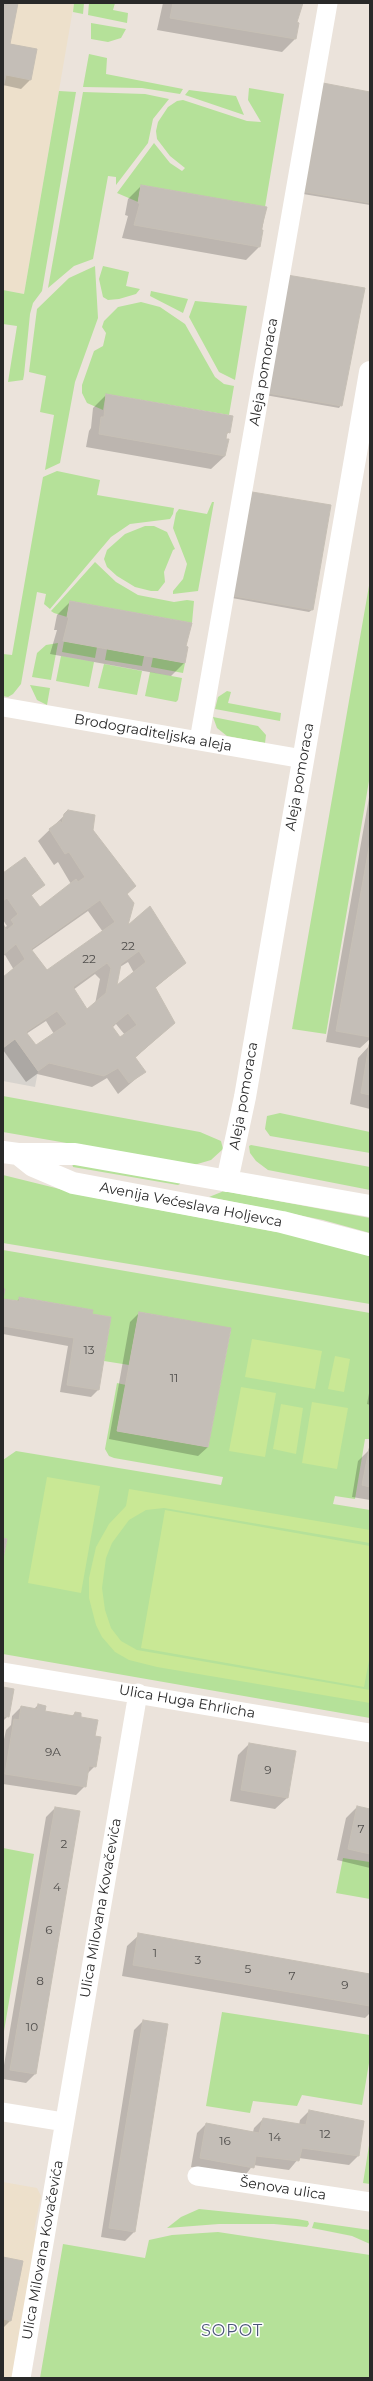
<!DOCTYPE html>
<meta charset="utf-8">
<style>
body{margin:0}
#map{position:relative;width:373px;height:2381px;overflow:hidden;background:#ebe3db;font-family:Montserrat,sans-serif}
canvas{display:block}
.frame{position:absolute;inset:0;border:4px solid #292929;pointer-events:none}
</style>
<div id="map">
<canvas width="373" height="2381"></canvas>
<div class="frame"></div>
</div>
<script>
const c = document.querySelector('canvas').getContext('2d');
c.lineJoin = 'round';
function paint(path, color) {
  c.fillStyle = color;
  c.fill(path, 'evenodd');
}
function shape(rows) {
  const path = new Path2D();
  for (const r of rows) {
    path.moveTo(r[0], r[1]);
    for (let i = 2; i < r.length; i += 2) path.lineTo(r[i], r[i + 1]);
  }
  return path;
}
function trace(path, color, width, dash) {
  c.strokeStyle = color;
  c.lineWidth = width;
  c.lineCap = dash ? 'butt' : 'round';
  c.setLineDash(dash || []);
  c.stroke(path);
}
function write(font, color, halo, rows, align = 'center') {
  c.font = font + ' Montserrat,sans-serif';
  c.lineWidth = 3;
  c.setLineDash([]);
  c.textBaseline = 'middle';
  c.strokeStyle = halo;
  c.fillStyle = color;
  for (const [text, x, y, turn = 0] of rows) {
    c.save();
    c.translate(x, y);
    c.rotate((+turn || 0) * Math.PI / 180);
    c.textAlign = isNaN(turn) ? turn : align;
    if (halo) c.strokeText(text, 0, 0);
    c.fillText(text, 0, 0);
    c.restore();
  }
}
const education = shape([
 [3,3,74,3,24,294,3,290],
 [3,2182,37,2188,41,2196,34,2230,40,2231,13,2378,3,2378]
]);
const green = shape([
 [74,3,84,3,83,14,73,12],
 [89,3,115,3,113,10,128,13,127,23,88,15],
 [91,23,126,29,121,38,108,42,91,39],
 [89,54,107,58,106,74,183,89,180,94,142,88,83,87],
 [249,88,284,94,265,207,141,185,138,202,117,193,154,143,170,163,182,171,185,168,170,156,157,139,156,131,158,122,168,107,177,101,183,100,247,121,261,122,248,100],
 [189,90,236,96,244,115,185,95],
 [59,91,76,92,42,291,33,303,30,314,24,375,23,380,8,382,17,326,3,324,3,290,24,294],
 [83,92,145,94,169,99,153,119,148,143,116,185,116,177,108,176,93,259,74,266,48,288],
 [95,266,98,318,75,382,60,463,45,470,54,415,40,412,46,376,29,372,37,309,69,278],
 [103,266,129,272,126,286,140,289,136,294,119,299,108,300,103,297,99,279],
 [151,291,188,299,183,313,150,296],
 [195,301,247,306,235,380,219,372,189,317],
 [141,302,160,307,185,324,215,377,224,384,234,386,229,415,106,394,103,410,87,403,82,393,82,385,94,351,103,346,106,333,102,327,104,321,118,307],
 [57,471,100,480,97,495,174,508,173,514,170,519,130,524,111,537,50,609,44,604,46,594,37,592,21,684,13,694,8,697,3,696,3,654,12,655,43,477],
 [212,502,214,502,198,591,173,594,173,591,183,579,187,564,173,528,176,513,179,509,207,514],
 [145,526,154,526,167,532,175,549,173,550,164,572,165,582,158,591,151,591,135,587,117,576,107,567,104,559,107,550,125,534],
 [95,562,116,582,138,595,174,602,187,600,194,601,192,623,70,601,67,617,54,613,51,611],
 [370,580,370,775,326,1034,292,1029],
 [64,641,97,647,95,658,62,652],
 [58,643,51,680,32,677,37,653,46,645],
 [107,649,144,656,142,666,105,660],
 [61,656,94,662,89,687,56,681],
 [153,657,185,663,183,673,151,667],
 [104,664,142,671,137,695,98,688],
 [150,672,182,678,178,700,176,702,145,696],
 [30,685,50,688,47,705,37,700],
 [227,691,231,692,228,703,281,713,280,721,215,709,218,697],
 [213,717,258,726,266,735,265,743,227,736,217,728],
 [3,1096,200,1132,221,1141,223,1149,211,1160,194,1165,3,1132],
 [280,1113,370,1132,370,1153,270,1136,265,1129,267,1116],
 [251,1145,370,1167,370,1190,268,1170,256,1161,250,1153,249,1146],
 [72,1163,180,1182,180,1184,178,1185,73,1167],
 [3,1175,96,1198,314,1239,370,1256,370,1304,3,1243],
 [224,1191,370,1218,370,1233,323,1220,209,1197],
 [3,1250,370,1313,370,1439,365,1439,355,1499,335,1496,333,1504,370,1510,370,1718,3,1654,3,1559,7,1539,3,1538,3,1460,16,1451,221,1485,223,1477,114,1458,109,1456,105,1449,117,1383,126,1385,117,1431,208,1447,231,1329,139,1312,129,1365,104,1361,111,1317,92,1314,92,1310,20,1297,19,1301,3,1299],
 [3,1848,34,1854,3,2037],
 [343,1858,370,1862,370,1899,336,1893],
 [222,2012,370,2035,370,2057,362,2105,302,2095,297,2106,253,2101,250,2113,206,2106],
 [370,2139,370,2184,363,2183],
 [199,2209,297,2219,308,2221,309,2224,307,2227,274,2224,219,2224,167,2228,181,2217],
 [314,2222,370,2230,370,2244,352,2236,312,2228],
 [218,2232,370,2255,370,2378,40,2378,63,2244,145,2258,149,2240,172,2235]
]);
const pitch = shape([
 [252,1339,322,1351,315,1389,245,1377],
 [335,1356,350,1359,344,1392,328,1389],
 [241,1387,276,1393,265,1457,229,1451],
 [312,1402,348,1408,337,1469,302,1463],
 [281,1404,303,1408,296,1454,273,1449],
 [47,1477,100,1486,81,1593,28,1583],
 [129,1489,370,1530,370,1543,164,1508,146,1510,129,1520,112,1543,106,1558,102,1588,105,1610,111,1628,121,1641,137,1650,370,1690,370,1703,157,1667,129,1660,115,1652,102,1637,96,1625,89,1598,89,1578,96,1547,109,1524,126,1506],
 [165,1510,370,1546,370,1655,364,1687,141,1648]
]);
const plaza = shape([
 [15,1039,38,1071,35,1087,3,1081,3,1048]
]);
const shadow = shape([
 [3,3,17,3,9,44,36,50,30,80,21,89,3,85],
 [163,3,301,3,296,23,295,39,282,52,157,30],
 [323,85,370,93,370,205,303,194],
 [141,186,266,208,259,247,246,260,122,238,128,216,125,215,128,199],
 [287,277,341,405,339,408,265,395],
 [106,395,229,432,226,435,225,456,211,469,86,447,89,431,91,428,93,408],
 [250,495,312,610,309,612,232,598],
 [70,602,185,647,184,663,171,676,50,654,57,630,54,630,57,615],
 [370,792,370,1039,360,1048,326,1042],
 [69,811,92,831,126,895,127,928,185,963,154,989,174,1023,135,1058,144,1072,118,1094,107,1078,92,1087,37,1074,26,1082,3,1050,3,979,14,970,5,955,3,956,3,926,4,928,7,926,3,920,3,874,44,884,31,896,40,908,71,884,58,862,54,865,38,841],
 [88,911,103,932,46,972,31,951],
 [128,962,134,973,116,988,120,967],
 [95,974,100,979,95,1004,87,1011,73,990],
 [46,1021,54,1034,36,1047,26,1034],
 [116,1024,125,1035,119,1039,112,1028],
 [369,1046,370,1046,370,1109,350,1104,358,1058],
 [20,1298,110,1318,98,1390,91,1397,60,1392,68,1346,3,1334,3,1300,16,1302],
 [139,1313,208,1447,198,1456,109,1439,130,1322],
 [370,1388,370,1405,367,1404],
 [369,1450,370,1450,370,1500,352,1497,358,1461],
 [3,1688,8,1716,3,1721],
 [38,1705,44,1712,72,1716,75,1713,93,1737,95,1766,87,1774,85,1786,76,1795,3,1784,3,1744,6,1730,11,1725,12,1716,21,1707,34,1709],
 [249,1744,287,1798,275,1809,230,1801,238,1755],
 [357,1807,370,1810,370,1868,337,1860,346,1818],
 [55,1808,35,2074,26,2083,3,2079,3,2071,46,1817],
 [139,1935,370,1975,370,2013,365,2018,122,1976,127,1946],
 [143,2021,134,2232,125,2241,101,2237,134,2030],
 [309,2111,363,2122,358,2156,349,2165,299,2158,289,2170,253,2165,244,2177,191,2167,197,2133,206,2124,253,2132,254,2128,263,2119,299,2125,300,2120],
 [3,2258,11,2320,3,2328]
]);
const building = shape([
 [3,3,18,3,10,44,37,49,31,80,6,75,3,89,3,3],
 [173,3,303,3,297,22,299,23,296,39,170,18,173,3],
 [323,83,370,92,370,203,305,192,323,83],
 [141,185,267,207,261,230,263,230,260,247,134,225,140,203,138,203,141,185],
 [287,275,365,288,342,406,267,393,287,275],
 [106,394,233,416,230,433,227,432,226,439,229,439,225,456,99,434,101,417,104,417,106,394],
 [252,492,331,505,313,610,233,596,252,492],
 [70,601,192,623,186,646,188,647,185,663,63,641,69,617,67,617,70,601],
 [68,810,95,815,93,830,136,886,127,894,134,903,128,925,150,906,186,963,155,987,175,1023,135,1057,146,1072,129,1083,118,1068,104,1076,49,1063,38,1071,15,1039,3,1048,3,977,25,959,16,944,3,955,3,924,7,930,14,924,11,920,18,914,7,898,3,901,3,873,25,857,45,885,31,895,40,907,76,879,78,882,85,877,69,852,65,854,49,829,60,821,62,823,64,814,68,810],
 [100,900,115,922,47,970,31,949,100,900],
 [139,951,146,962,117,985,121,964,139,951],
 [107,963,111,968,106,993,87,1009,73,987,107,963],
 [57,1011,67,1024,36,1045,26,1032,57,1011],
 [128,1013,137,1025,120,1037,112,1026,128,1013],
 [370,842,370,1037,336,1031,370,842],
 [369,1045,370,1045,370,1095,361,1093,369,1045],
 [3,1288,5,1289,3,1299,19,1301,19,1297,93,1310,92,1314,111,1317,99,1390,67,1385,74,1338,3,1326,3,1288],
 [139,1312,231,1328,208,1447,117,1431,139,1312],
 [369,1449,370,1449,370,1487,362,1485,369,1449],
 [3,1538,7,1539,3,1559,3,1538],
 [3,1687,14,1689,9,1717,3,1716,3,1687],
 [38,1704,46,1706,45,1711,74,1716,75,1712,81,1713,81,1717,98,1720,95,1736,101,1737,96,1767,89,1766,86,1787,5,1774,14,1719,19,1720,21,1706,37,1709,38,1704],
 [249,1743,296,1751,288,1798,241,1790,249,1743],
 [357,1806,370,1809,370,1854,348,1849,357,1806],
 [55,1807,80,1811,36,2074,10,2070,55,1807],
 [138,1933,370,1974,370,2006,133,1965,138,1933],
 [143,2020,168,2024,135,2232,109,2228,143,2020],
 [309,2110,364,2121,359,2156,302,2148,299,2161,256,2156,254,2168,200,2158,206,2123,259,2133,263,2118,306,2125,309,2110],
 [3,2257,23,2261,11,2321,3,2319,3,2257]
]);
const street = shape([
 [3,707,303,759],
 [199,741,328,3],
 [3,1672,370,1733],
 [3,2112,64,2122],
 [197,2176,370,2202],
 [21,2378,138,1693]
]);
const secondary = shape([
 [3,1152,18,1154,75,1154,370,1206],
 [18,1154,33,1166,73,1183,282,1222,370,1245],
 [227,1181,245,1097,370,372]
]);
const numberNames = [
 ["22",128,946],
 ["22",89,959],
 ["13",89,1350],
 ["11",174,1378],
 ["9A",53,1752],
 ["9",268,1770],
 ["7",361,1829],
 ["2",64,1844],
 ["4",57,1887],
 ["6",49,1930],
 ["1",155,1953],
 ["3",198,1960],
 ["5",248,1969],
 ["7",292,1976],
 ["8",40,1981],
 ["9",345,1985],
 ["10",32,2027],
 ["12",325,2134],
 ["14",275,2137],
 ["16",225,2141]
];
const streetNames = [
 ["Aleja pomoraca",264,372,-80],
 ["Brodograditeljska aleja",153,733,10],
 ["Aleja pomoraca",300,777,-80],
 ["Aleja pomoraca",244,1096,-80],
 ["Avenija Većeslava Holjevca",191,1205,11],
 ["Ulica Huga Ehrlicha",187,1702,10],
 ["Ulica Milovana Kovačevića",101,1908,-80],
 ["Šenova ulica",283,2189,9],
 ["Ulica Milovana Kovačevića",43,2250,-80]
];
const quarterNames = [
 ["SOPOT",232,2331]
];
paint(education, '#ede0cb');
paint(green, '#b5e199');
paint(pitch, '#c9e895');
paint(plaza, '#d7d3ce');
paint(shadow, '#0003');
paint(building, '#c4beb7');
trace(building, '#c6bfb5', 1);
trace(street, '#fff', 19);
trace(secondary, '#fff', 22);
write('12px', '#504e4c', null, numberNames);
write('14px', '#292929', '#fff', streetNames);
c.letterSpacing = '1px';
write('16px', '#4b5579', '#fff', quarterNames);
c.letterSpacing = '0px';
</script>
